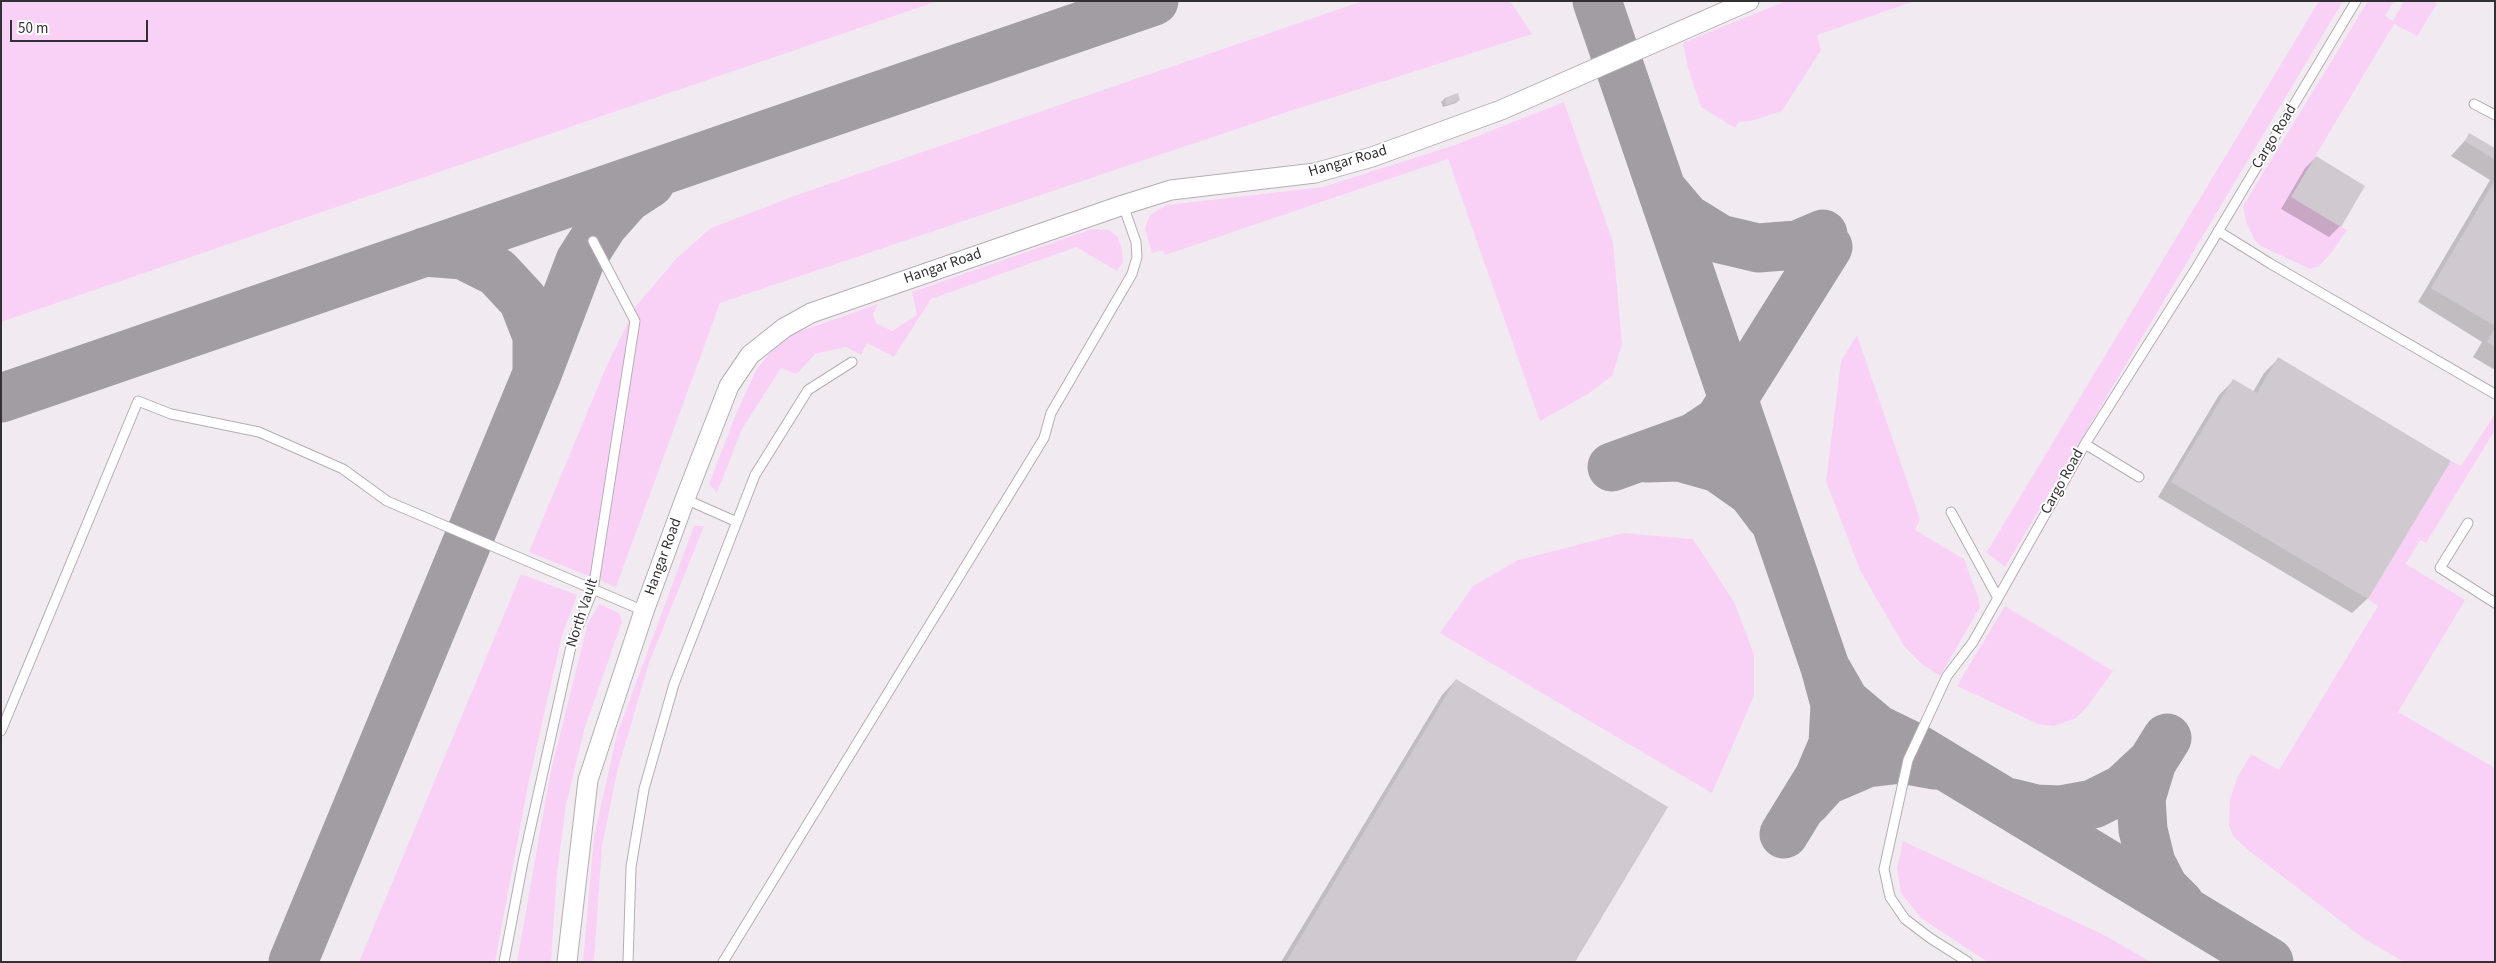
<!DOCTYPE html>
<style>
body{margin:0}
#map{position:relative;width:2496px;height:963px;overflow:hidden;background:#f1ebf1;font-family:"Source Sans 3",sans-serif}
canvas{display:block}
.frame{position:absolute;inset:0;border:2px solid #323032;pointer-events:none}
.scale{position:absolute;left:10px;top:20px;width:138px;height:22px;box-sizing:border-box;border:2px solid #323032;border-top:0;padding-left:6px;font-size:15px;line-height:18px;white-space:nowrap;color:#323032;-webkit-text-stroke:4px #fff;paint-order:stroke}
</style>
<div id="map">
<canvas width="2496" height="963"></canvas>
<div class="frame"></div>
<div class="scale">50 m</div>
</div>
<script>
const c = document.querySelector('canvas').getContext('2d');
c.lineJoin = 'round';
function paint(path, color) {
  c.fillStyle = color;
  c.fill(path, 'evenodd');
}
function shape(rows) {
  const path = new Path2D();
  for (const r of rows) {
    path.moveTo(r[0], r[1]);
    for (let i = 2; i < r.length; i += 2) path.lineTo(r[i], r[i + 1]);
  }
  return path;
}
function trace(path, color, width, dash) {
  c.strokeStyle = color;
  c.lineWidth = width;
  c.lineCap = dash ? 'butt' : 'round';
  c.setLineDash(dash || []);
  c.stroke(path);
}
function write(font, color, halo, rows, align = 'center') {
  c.font = font + ' "Source Sans 3",sans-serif';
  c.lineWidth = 4;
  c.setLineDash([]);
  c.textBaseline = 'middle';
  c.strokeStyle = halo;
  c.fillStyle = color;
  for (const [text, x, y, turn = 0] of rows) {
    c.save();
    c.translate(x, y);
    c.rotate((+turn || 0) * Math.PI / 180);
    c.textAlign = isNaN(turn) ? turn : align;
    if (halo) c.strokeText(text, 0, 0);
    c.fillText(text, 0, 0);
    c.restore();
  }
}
const green = shape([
 [1,1,938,1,1,322],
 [1363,1,1510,1,1532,34,1287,112,720,303,616,587,529,552,607,365,636,306,677,258,711,228,794,196],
 [1786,1,1915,1,1817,35,1821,50,1782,111,1751,121,1738,122,1735,128,1701,107,1688,68,1683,43],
 [2319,1,2343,1,2005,567,1986,552,1991,545],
 [2368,1,2394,1,2385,16,2393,21,2404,1,2433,1,2437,4,2417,36,2394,24,2291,197,2347,230,2332,252,2319,266,2310,269,2261,246,2254,239,2246,222,2243,206],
 [1564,102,1613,242,1622,344,1612,376,1588,394,1540,421,1448,159,1165,255,1163,250,1152,253,1145,228,1150,215,1167,205,1323,187,1455,145],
 [1092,229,1109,230,1118,237,1122,249,1123,262,1117,271,1076,247,931,299,894,357,867,343,861,355,846,347,815,354,799,372,795,374,781,368,742,429,717,493,709,484,736,414,756,370,774,348,792,334,878,304,873,314,876,323,892,331,917,315,912,292],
 [1857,335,1920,519,1915,530,1964,559,1978,597,1980,607,1940,676,1922,664,1904,646,1860,570,1826,481,1841,361],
 [2495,414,2495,430,2426,543,2420,540,2406,564,2465,600,2398,712,2495,768,2495,962,2404,962,2363,938,2248,850,2233,836,2229,825,2230,799,2237,778,2251,754,2279,770,2378,606,2368,599,2451,461,2461,466],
 [694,526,704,526,649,663,617,772,602,846,594,962,583,962,594,837,617,734],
 [1624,533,1693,539,1734,602,1754,654,1754,696,1712,793,1440,633,1473,586,1518,560],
 [521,574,577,595,562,636,528,785,495,962,359,962],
 [599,604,619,613,622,622,584,730,566,805,557,873,551,962,517,962,550,775,588,623],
 [2005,606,2113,671,2087,707,2076,718,2054,726,2038,724,1957,686],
 [1903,841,2104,935,2151,962,1988,962,1921,918,1901,893,1897,868]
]);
const shadow = shape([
 [1457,95,1459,100,1456,103,1443,107,1441,102,1444,99],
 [2470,135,2495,150,2495,370,2473,357,2482,342,2418,302,2490,180,2451,156],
 [2316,157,2363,186,2340,226,2329,237,2281,209,2305,168],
 [2278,359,2450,461,2367,599,2352,613,2158,497,2219,395,2234,380,2253,392,2264,373],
 [1456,680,1574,962,1281,962,1442,695]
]);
const taxiway = shape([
 [1597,1,1825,667,1835,704,1833,744,1819,777,1784,834],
 [1664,192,1686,218,1720,239,1758,248,1797,245,1823,234],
 [424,252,463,255,497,272,523,300,537,336,537,373],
 [1,398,1154,1],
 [1647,458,1679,457,1718,468,1752,492,1770,516],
 [1612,467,1695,437,1719,421,1828,247],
 [1826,669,1845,702,1877,729,1914,747,2269,962],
 [2167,738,2152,762,2141,798,2143,830,2151,863,2164,888,2180,904],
 [1806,802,1825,781,1867,763,1901,759,1934,765],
 [2012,803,2036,809,2060,810,2093,804,2123,789,2152,762],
 [293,962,537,374,580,261,603,225,627,198,650,183]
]);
const building = shape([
 [1458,93,1460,100,1446,105,1444,98],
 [2469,133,2495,148,2495,160,2465,141],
 [2316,156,2365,186,2341,227,2291,197],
 [2495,180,2495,326,2431,288],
 [2495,328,2495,347,2487,342],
 [2278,357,2451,461,2368,599,2171,482,2233,379,2257,393],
 [1456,679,1668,807,1575,962,1286,962]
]);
const service = shape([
 [2474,104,2495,115],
 [2218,231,2271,264,2495,394],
 [2085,444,2139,477],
 [685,499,737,522],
 [1951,512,1998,598],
 [2468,523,2440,568,2495,603],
 [1,731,138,401,171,414,259,432,343,469,387,501,644,611],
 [504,962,523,862,572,642,593,590,635,321,593,241],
 [628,962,631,867,644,789,674,684,755,475,808,390,852,362],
 [723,962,1044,438,1051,413,1132,274,1137,257,1136,242,1123,205],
 [1968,962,1930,938,1905,919,1890,897,1884,869,1908,760,1947,676,1973,642,2085,444,2195,270,2356,1]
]);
const minor = shape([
 [567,962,588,780,644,611,685,499,729,386,750,355,784,328,811,313,1123,205,1171,190,1315,173,1372,157,1501,110,1749,1]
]);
const streetNames = [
 ["Cargo Road",2275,137,-59],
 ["Hangar Road",1348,162,-16],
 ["Hangar Road",943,267,-19],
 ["Cargo Road",2063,482,-61],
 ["Hangar Road",664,557,-70],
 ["North Vault",583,613,-72]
];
paint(green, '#fad1f6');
paint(shadow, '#0003');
trace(taxiway, '#a29da2', 49);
paint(building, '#d0c9cf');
trace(service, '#b4aeb3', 11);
trace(minor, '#b4aeb3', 21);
trace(service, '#fff', 9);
trace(minor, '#fff', 19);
write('15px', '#323032', '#fff', streetNames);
</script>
